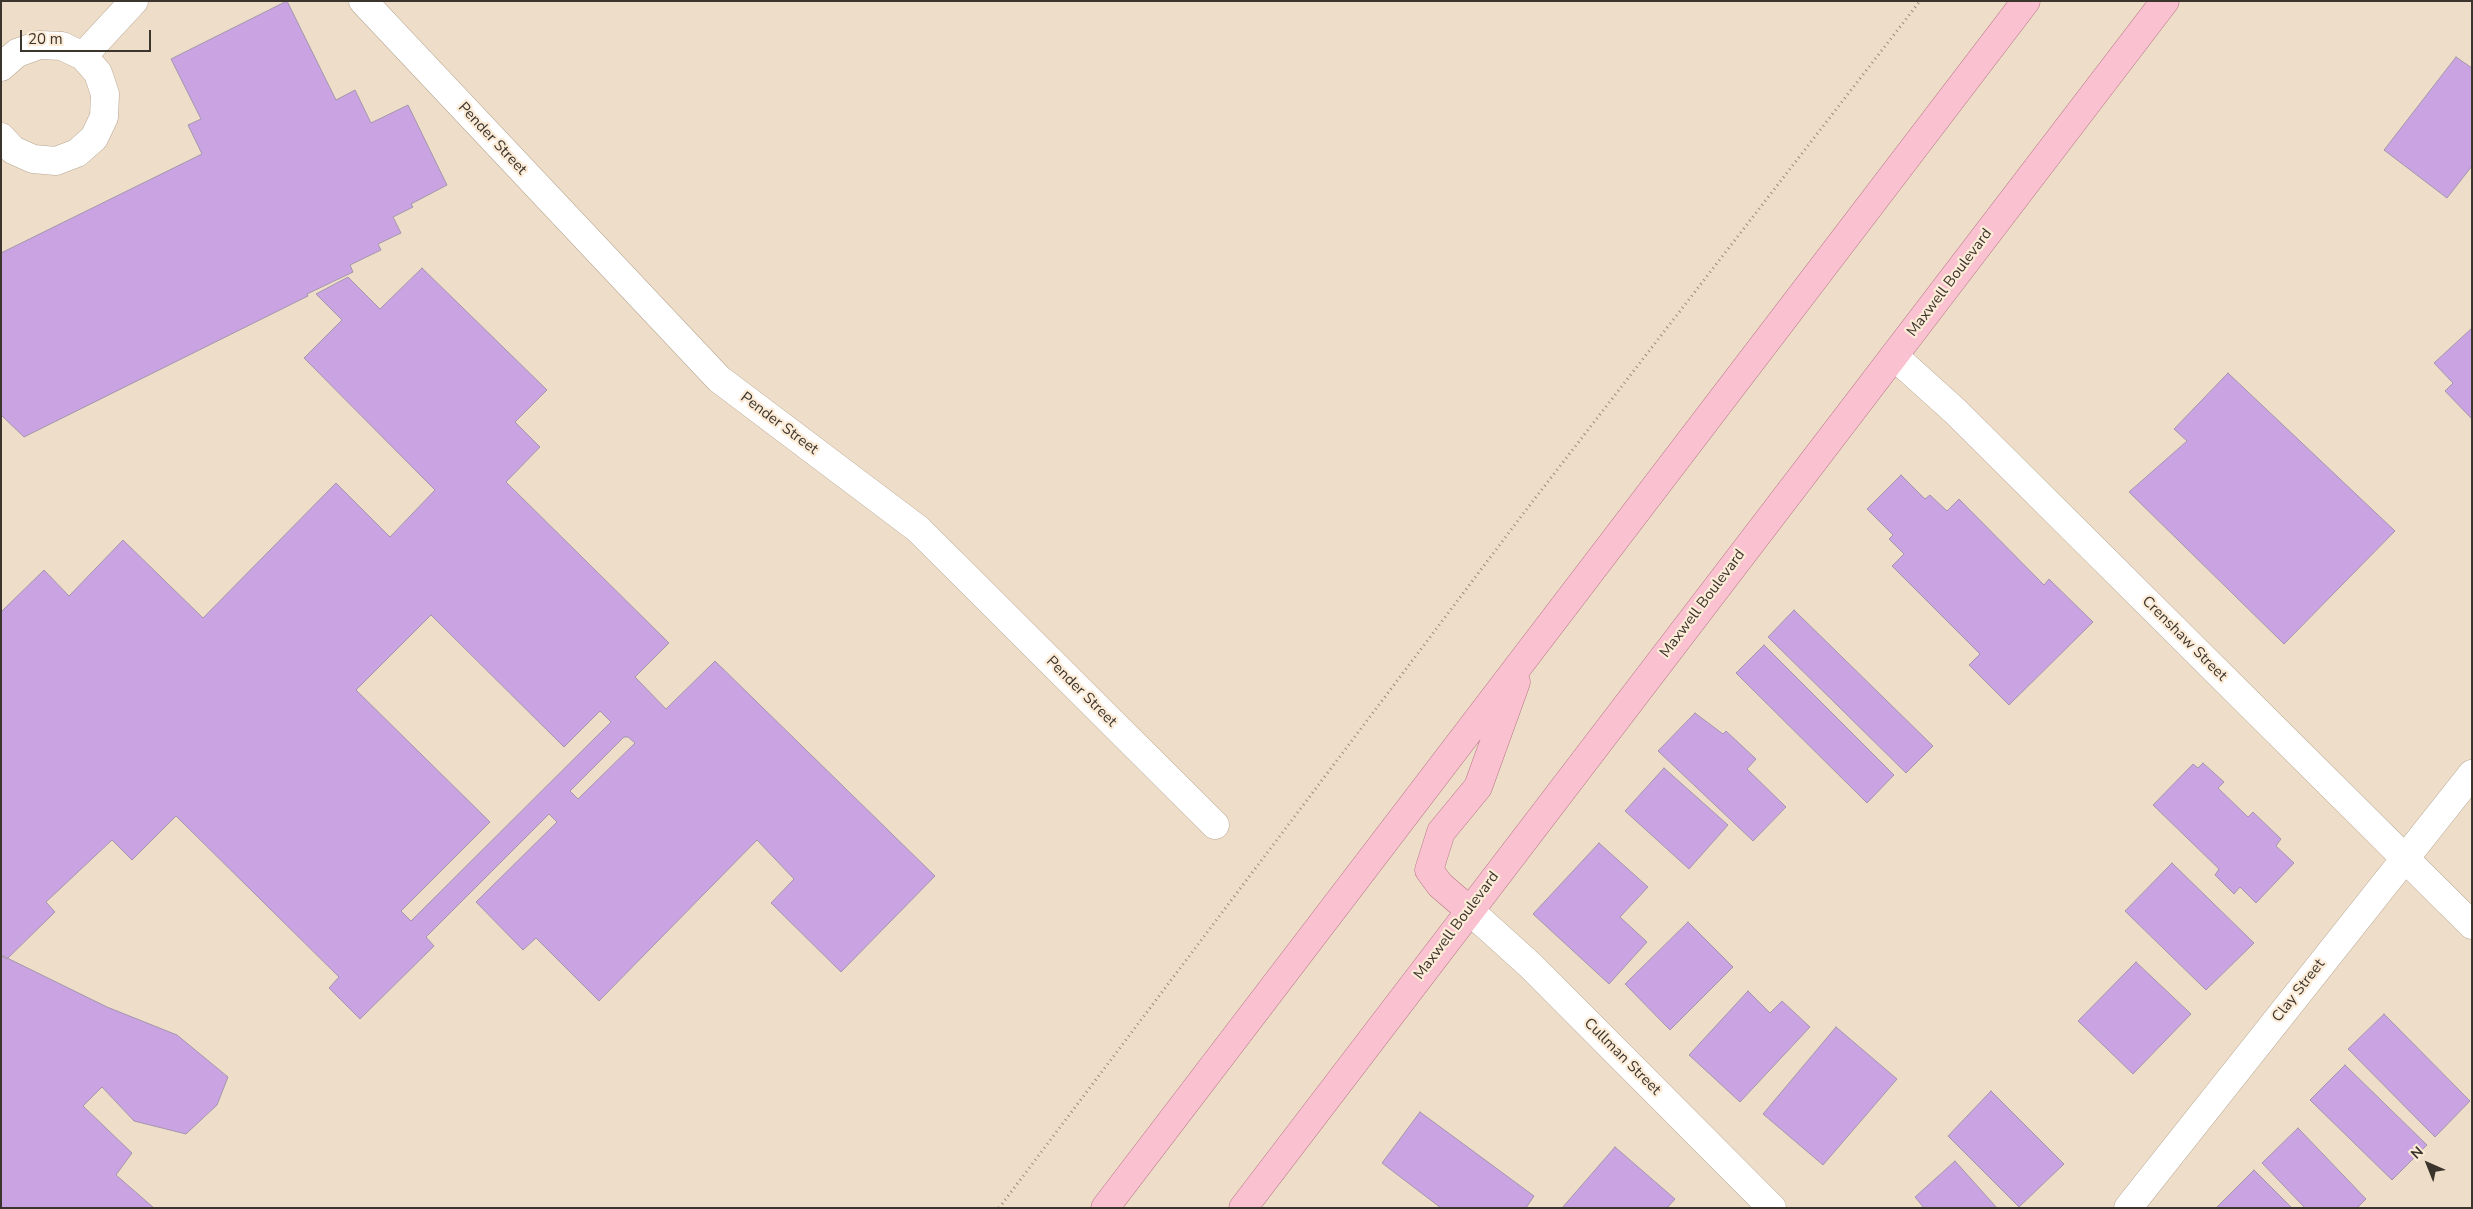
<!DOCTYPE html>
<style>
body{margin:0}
#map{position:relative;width:2473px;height:1209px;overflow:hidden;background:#eedec9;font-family:"Nunito Sans",sans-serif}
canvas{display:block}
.frame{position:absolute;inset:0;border:2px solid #3c352d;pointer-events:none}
.north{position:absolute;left:2403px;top:1139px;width:50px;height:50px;-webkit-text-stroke:4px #fcebd6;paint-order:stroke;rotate:316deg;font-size:14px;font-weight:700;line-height:20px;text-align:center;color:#3c352d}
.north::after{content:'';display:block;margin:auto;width:18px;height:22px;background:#3c352d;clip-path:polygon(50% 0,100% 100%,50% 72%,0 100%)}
.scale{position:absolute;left:20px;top:30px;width:131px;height:22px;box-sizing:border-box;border:2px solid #3c352d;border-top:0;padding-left:6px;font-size:15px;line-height:18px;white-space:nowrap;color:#3c352d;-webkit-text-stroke:4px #fcebd6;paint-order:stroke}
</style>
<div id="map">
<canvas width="2473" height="1209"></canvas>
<div class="frame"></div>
<div class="north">N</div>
<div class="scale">20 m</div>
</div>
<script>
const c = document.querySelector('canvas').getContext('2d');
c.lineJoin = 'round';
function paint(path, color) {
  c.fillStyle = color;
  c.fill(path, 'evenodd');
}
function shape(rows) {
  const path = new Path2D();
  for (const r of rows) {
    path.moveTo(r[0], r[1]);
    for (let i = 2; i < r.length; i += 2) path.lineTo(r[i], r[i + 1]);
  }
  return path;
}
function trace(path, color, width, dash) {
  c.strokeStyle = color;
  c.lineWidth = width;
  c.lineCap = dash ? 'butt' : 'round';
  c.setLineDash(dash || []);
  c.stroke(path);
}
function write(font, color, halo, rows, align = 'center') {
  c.font = font + ' "Nunito Sans",sans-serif';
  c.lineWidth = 4.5;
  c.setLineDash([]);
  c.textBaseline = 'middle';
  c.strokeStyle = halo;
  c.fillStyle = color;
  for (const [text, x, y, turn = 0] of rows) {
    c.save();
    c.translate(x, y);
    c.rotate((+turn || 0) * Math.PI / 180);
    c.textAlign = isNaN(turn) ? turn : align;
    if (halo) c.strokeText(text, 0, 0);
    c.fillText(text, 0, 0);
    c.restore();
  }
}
const building = shape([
 [287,1,336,100,355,90,371,123,408,105,447,185,411,204,413,207,393,217,401,233,378,244,381,250,350,265,353,272,307,294,308,296,24,437,1,415,1,253,202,154,188,125,201,119,171,59,287,1],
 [2456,57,2472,68,2472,166,2447,198,2384,150,2456,57],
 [422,268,547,390,515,422,540,447,506,482,669,643,635,677,666,709,715,661,935,876,841,972,771,903,794,879,757,840,599,1001,536,938,523,950,476,902,557,822,549,814,426,937,434,946,360,1019,329,988,339,977,176,816,132,860,112,840,46,902,55,912,7,959,1,956,1,612,44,570,69,596,123,540,203,618,336,483,390,537,435,490,304,358,342,320,316,294,348,277,380,309,422,268],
 [431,615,564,747,600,711,611,722,411,921,401,911,490,822,356,690,431,615],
 [624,737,628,737,635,743,578,799,570,791,624,737],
 [2472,328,2472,419,2445,391,2453,383,2434,363,2472,328],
 [2228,373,2395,531,2284,644,2129,492,2187,441,2174,429,2228,373],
 [1901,475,1925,499,1930,495,1947,511,1959,499,2044,585,2049,579,2093,622,2009,705,1969,665,1980,654,1892,566,1904,554,1889,539,1893,535,1867,509,1901,475],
 [1794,610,1933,746,1906,773,1768,637,1794,610],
 [1764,645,1894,775,1867,803,1736,673,1764,645],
 [1695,713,1723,734,1726,731,1756,759,1747,769,1786,807,1753,841,1658,751,1695,713],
 [2203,763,2224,782,2218,788,2248,817,2253,812,2281,839,2276,846,2294,863,2256,903,2240,887,2234,894,2215,875,2219,869,2153,805,2193,764,2198,768,2203,763],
 [1664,768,1728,825,1689,869,1625,811,1664,768],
 [1599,843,1648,887,1620,917,1647,942,1609,984,1533,914,1599,843],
 [2172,863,2254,943,2206,990,2125,911,2172,863],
 [1688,922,1733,967,1670,1030,1625,984,1688,922],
 [1,955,107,1007,177,1035,228,1077,217,1105,186,1134,134,1121,102,1087,83,1106,132,1153,116,1175,154,1208,1,1208,1,955],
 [2136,962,2191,1014,2133,1074,2078,1021,2136,962],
 [1748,991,1770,1013,1782,1001,1810,1027,1740,1102,1689,1055,1748,991],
 [2384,1014,2470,1101,2435,1137,2348,1049,2384,1014],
 [1836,1027,1897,1079,1823,1165,1763,1114,1836,1027],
 [2345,1065,2427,1145,2392,1180,2310,1100,2345,1065],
 [1991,1091,2064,1164,2019,1207,1948,1136,1991,1091],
 [1420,1112,1534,1196,1526,1208,1441,1208,1382,1163,1420,1112],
 [2298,1128,2366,1199,2357,1208,2305,1208,2262,1163,2298,1128],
 [1615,1147,1675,1199,1667,1208,1562,1208,1615,1147],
 [1955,1161,1997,1208,1924,1208,1915,1197,1955,1161],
 [2254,1170,2292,1208,2216,1208,2254,1170]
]);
const path = shape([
 [999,1208,1526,510,1920,1]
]);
const minor = shape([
 [363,1,719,379,918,529,1215,825],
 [83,56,134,1],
 [1,67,17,53,39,45,62,46,83,56,98,73,105,94,104,117,94,138,77,153,56,161,33,159,13,150,1,137],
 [1894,356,1955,411,2472,925],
 [1469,910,1530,965,1772,1208],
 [2128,1208,2472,774]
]);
const major = shape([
 [1469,910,1440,885,1429,870,1441,832,1478,787,1516,682],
 [1105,1208,2026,1],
 [1243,1208,2165,1]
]);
const streetNames = [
 ["Pender Street",492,139,47],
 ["Maxwell Boulevard",1950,283,-53],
 ["Pender Street",779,424,37],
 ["Maxwell Boulevard",1703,604,-53],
 ["Crenshaw Street",2184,639,45],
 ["Pender Street",1081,692,45],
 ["Maxwell Boulevard",1457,926,-53],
 ["Clay Street",2299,991,-52],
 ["Cullman Street",1622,1057,45]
];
paint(building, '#caa4e2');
trace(building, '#a396ab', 1);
trace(minor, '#b6a693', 29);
trace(major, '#b57584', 29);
trace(path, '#988c7e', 3, [1, 4]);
trace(minor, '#fff', 28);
trace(major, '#fac1d1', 28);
write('15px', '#3c352d', '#fcebd6', streetNames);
</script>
